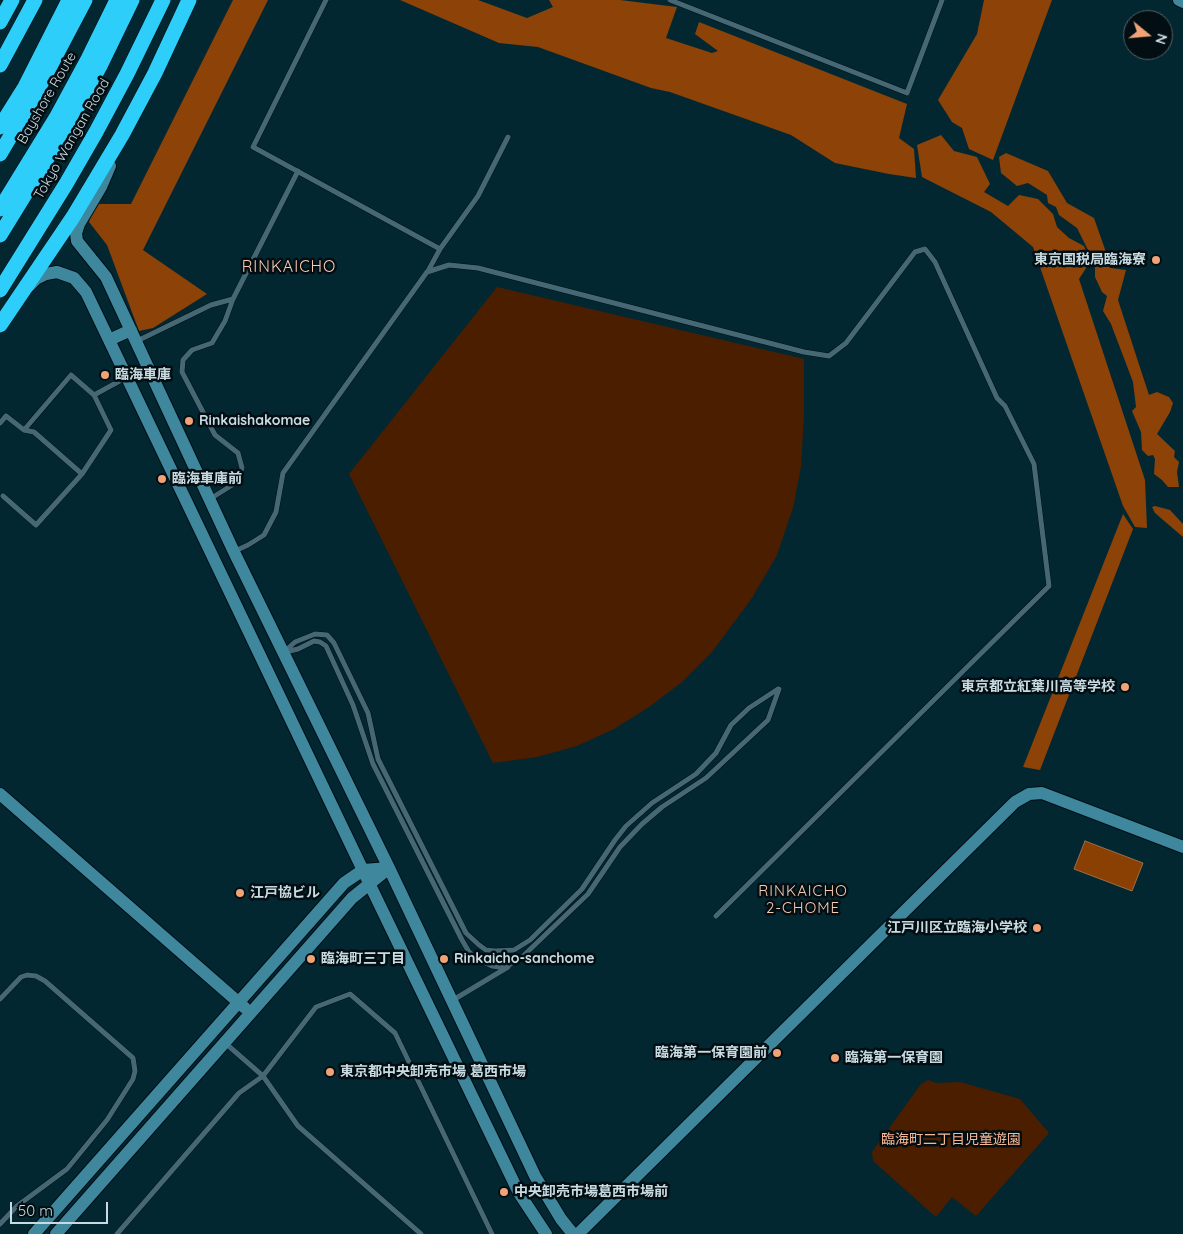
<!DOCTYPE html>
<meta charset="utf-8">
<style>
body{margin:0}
#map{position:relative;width:1183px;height:1234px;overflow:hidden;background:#032731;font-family:Quicksand,sans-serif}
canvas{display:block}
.north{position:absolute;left:1123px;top:10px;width:50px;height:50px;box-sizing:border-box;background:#020e12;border:1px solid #526065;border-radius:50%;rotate:107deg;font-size:14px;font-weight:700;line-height:20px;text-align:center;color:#c9dbe2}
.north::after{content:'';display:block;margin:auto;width:18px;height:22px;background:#efa377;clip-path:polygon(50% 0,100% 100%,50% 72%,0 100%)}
.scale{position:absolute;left:10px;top:1202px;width:98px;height:22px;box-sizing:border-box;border:2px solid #c9dbe2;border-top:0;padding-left:6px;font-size:15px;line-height:18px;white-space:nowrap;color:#c9dbe2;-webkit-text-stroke:4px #020e12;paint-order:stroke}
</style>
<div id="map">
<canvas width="1183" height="1234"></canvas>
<div class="north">N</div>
<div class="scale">50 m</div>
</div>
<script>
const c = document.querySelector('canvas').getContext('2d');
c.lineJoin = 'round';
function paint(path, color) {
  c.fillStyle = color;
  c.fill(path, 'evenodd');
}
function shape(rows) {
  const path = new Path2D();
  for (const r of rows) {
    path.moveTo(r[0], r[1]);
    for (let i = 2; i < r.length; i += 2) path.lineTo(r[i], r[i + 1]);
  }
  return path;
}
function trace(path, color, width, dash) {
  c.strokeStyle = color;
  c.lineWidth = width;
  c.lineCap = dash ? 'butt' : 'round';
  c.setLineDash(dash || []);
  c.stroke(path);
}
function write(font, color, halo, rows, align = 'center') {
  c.font = font + ' Quicksand,"Noto Sans JP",sans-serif';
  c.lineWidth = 5;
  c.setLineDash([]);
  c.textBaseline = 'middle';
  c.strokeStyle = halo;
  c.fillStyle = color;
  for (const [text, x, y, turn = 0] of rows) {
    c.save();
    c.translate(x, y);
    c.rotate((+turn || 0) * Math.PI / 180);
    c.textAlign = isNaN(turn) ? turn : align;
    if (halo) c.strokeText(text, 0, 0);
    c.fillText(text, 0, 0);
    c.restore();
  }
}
const green = shape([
 [497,287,804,359,804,415,801,467,793,508,777,555,752,598,712,652,682,682,649,707,614,729,577,746,537,757,493,763,349,474],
 [928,1080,936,1083,960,1082,1020,1099,1049,1133,976,1216,952,1197,936,1217,873,1161,872,1152,921,1084]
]);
const forest = shape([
 [233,0,268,0,143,250,207,294,153,328,139,331,107,245,89,222,93,204,131,204],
 [400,0,478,0,527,18,553,7,549,0,620,0,677,7,666,38,712,53,718,51,695,34,699,22,907,104,899,138,914,149,916,178,889,174,835,163,791,135,670,92,651,88,538,47,499,43],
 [984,0,1052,0,993,160,969,149,962,128,952,122,938,100,977,34],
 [941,135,954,151,977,157,990,184,984,192,1008,206,1019,195,1038,199,1053,214,1057,227,1069,238,1084,246,1090,262,1079,279,1145,480,1147,528,1135,527,1123,506,1033,247,991,212,922,177,917,145],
 [1006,153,1048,171,1067,203,1094,218,1107,255,1105,263,1111,268,1126,270,1118,300,1149,395,1157,392,1169,397,1173,403,1170,412,1157,434,1175,451,1174,457,1179,462,1177,472,1179,487,1168,487,1162,480,1154,474,1155,459,1153,455,1148,456,1142,450,1141,432,1132,411,1136,407,1133,382,1111,324,1103,311,1107,296,1102,292,1095,277,1095,264,1077,228,1059,215,1056,207,1048,203,1047,195,1028,183,1017,186,1001,173,999,157],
 [1155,506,1170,510,1183,524,1183,537,1155,513,1152,507],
 [1123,514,1133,529,1040,770,1023,767]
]);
const water = shape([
 [1085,841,1143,863,1132,891,1074,869,1085,841]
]);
const lane = shape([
 [326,0,253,147,440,249],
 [670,0,907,93,942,0],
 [428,271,440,249,478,196,508,137],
 [137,341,211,305,233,299,298,171],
 [94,395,127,377],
 [0,423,6,416,24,430,71,375,94,395,111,430,82,474,34,432,24,430],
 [3,496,36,525,82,474],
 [210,499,237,482,242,468,238,453,215,435,182,372,183,360,192,350,212,343,225,321,233,299],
 [235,551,248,545,264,535,276,512,283,473,427,272,449,265,478,268,804,352,829,356,846,343,915,252,925,249,935,262,997,398,1005,406,1034,464,1049,586,716,916],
 [285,651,295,642,315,634,327,635,334,643,368,713,378,759,466,933,479,945,486,950,495,951,514,950,530,940,582,889,615,840,626,826,652,803,696,774,716,753,731,725,749,708,778,689],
 [285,652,298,649,314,641,320,642,326,646,353,705,373,764,462,940,469,952,477,959,492,966,499,967,507,966,521,958,588,894,620,847,642,824,662,807,706,778,768,720,779,689],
 [0,999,21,977,27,975,36,976,45,981,133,1058,135,1071,133,1079,107,1120,67,1169,17,1206,0,1224],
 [453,1000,508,967],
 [117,1234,239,1093,263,1076,224,1042],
 [421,1234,298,1126,263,1076,316,1007,350,994,395,1033,492,1234]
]);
const secondary = shape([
 [1179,0,1183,2],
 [110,166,101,187,79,224,76,233,77,241,106,277,234,552,389,868,535,1176,561,1219,573,1234],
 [29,286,36,279,46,274,57,272,74,278,86,292,370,885,519,1193,546,1234],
 [109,340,131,330],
 [0,794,245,1008],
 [34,1234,344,883,363,870,389,868],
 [56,1234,352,898,389,868],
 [578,1234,1015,802,1029,794,1042,793,1183,847]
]);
const highway = shape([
 [0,22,12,0],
 [0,65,35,0],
 [0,127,25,87,69,0],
 [0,154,36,93,85,0],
 [0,209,56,118,88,59,117,0],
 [0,235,67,126,100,66,132,0],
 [0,290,66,184,96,132,127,74,163,0],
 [0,325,73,217,122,135,155,73,189,0]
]);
const markers = [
 [1156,260,5,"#efa377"],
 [105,375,5,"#efa377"],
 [189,421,5,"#efa377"],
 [162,479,5,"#efa377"],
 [1125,687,5,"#efa377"],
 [240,893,5,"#efa377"],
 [1037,928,5,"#efa377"],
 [311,959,5,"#efa377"],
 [444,959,5,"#efa377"],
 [777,1053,5,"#efa377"],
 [835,1058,5,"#efa377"],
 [330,1072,5,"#efa377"],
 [504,1192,5,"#efa377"]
];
const streetNames = [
 ["Bayshore Route",47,98,-60],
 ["Tokyo Wangan Road",72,139,-60]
];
const poiNames = [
 ["東京国税局臨海寮",1146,260,"right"],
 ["臨海車庫",115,375],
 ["Rinkaishakomae",199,421],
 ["臨海車庫前",172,479],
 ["東京都立紅葉川高等学校",1115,687,"right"],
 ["江戸協ビル",250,893],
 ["江戸川区立臨海小学校",1027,928,"right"],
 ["臨海町三丁目",321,959],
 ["Rinkaicho-sanchome",454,959],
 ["臨海第一保育園前",767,1053,"right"],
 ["臨海第一保育園",845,1058],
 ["東京都中央卸売市場 葛西市場",340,1072],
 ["中央卸売市場葛西市場前",514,1192]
];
const parkNames = [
 ["臨海町二丁目児童遊園",951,1140]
];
const neighbourhoodNames = [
 ["RINKAICHO",803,891],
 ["2-CHOME",803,908]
];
const quarterNames = [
 ["RINKAICHO",289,267]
];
paint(green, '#4c1e00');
paint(forest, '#8d4207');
paint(water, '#8a3f03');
trace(water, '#9d6e46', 1);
trace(lane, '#000e16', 6);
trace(secondary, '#000e16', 14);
trace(highway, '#000e16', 16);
trace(lane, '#466874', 5);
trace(secondary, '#3e879c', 12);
trace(highway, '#2dcef9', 15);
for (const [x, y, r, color] of markers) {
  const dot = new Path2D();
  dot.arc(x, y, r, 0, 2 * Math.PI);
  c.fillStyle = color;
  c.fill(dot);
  trace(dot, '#020e12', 2);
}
write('14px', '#c9dbe2', '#020e12', streetNames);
write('bold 14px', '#c9dbe2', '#020e12', poiNames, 'left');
write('14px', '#f9b894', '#020e12', parkNames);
c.letterSpacing = '1px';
write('15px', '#f7cab2', '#020e12', neighbourhoodNames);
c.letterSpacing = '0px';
c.letterSpacing = '1px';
write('16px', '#f7cab2', '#020e12', quarterNames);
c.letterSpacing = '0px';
</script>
